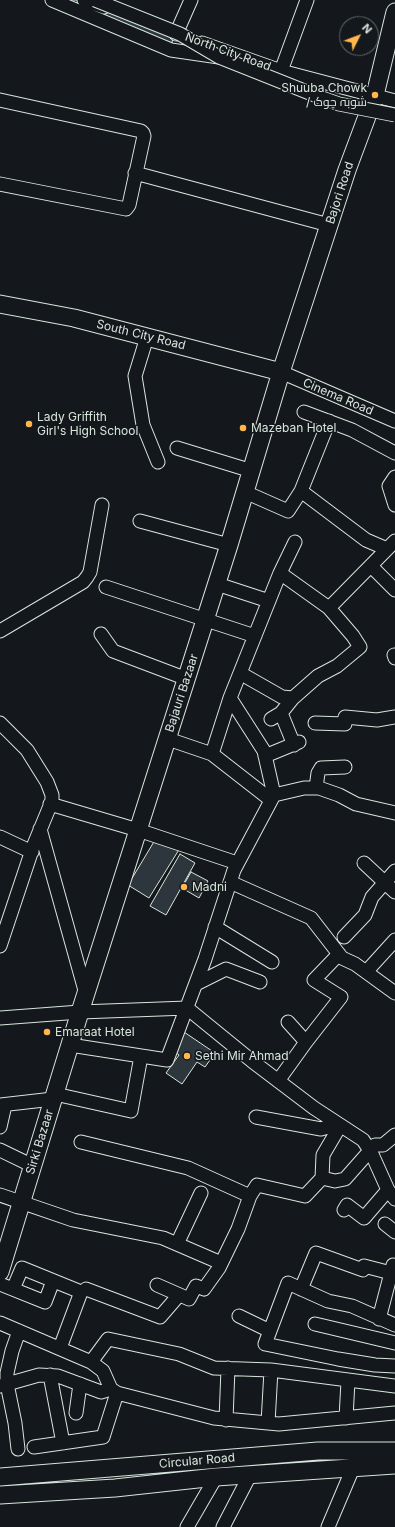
<!DOCTYPE html>
<meta charset="utf-8">
<style>
body{margin:0}
#map{position:relative;width:395px;height:1527px;overflow:hidden;background:#14181c;font-family:Inter,sans-serif}
canvas{display:block}
.north{position:absolute;left:339px;top:16px;width:40px;height:40px;box-sizing:border-box;background:#14181c;border:1px solid #626a69;border-radius:50%;rotate:48deg;font-size:11px;font-weight:700;line-height:16px;text-align:center;color:#d8e6dc}
.north::after{content:'';display:block;margin:auto;width:14px;height:18px;background:#ffb74d;clip-path:polygon(50% 0,100% 100%,50% 72%,0 100%)}
</style>
<div id="map">
<canvas width="395" height="1527"></canvas>
<div class="north">N</div>
</div>
<script>
const c = document.querySelector('canvas').getContext('2d');
c.lineJoin = 'round';
function paint(path, color) {
  c.fillStyle = color;
  c.fill(path, 'evenodd');
}
function shape(rows) {
  const path = new Path2D();
  for (const r of rows) {
    path.moveTo(r[0], r[1]);
    for (let i = 2; i < r.length; i += 2) path.lineTo(r[i], r[i + 1]);
  }
  return path;
}
function trace(path, color, width, dash) {
  c.strokeStyle = color;
  c.lineWidth = width;
  c.lineCap = dash ? 'butt' : 'round';
  c.setLineDash(dash || []);
  c.stroke(path);
}
function write(font, color, halo, rows, align = 'center') {
  c.font = font + ' Inter,Cairo,sans-serif';
  c.lineWidth = 3;
  c.setLineDash([]);
  c.textBaseline = 'middle';
  c.strokeStyle = halo;
  c.fillStyle = color;
  for (const [text, x, y, turn = 0] of rows) {
    c.save();
    c.translate(x, y);
    c.rotate((+turn || 0) * Math.PI / 180);
    c.textAlign = isNaN(turn) ? turn : align;
    if (halo) c.strokeText(text, 0, 0);
    c.fillText(text, 0, 0);
    c.restore();
  }
}
const building = shape([
 [55,0,78,0,173,37,171,48,55,0],
 [155,840,180,848,149,898,128,885,155,840],
 [180,854,195,863,166,915,150,906,180,854],
 [191,872,208,881,199,898,182,888,191,872],
 [184,1032,215,1053,205,1067,197,1062,182,1084,166,1073,179,1055,172,1050,184,1032]
]);
const minor = shape([
 [52,0,171,50,219,57],
 [84,0,104,7],
 [176,34,191,0],
 [202,43,281,71,395,101],
 [281,71,307,0],
 [0,100,141,131,143,133,144,136,129,205,126,209,0,184],
 [135,173,329,225],
 [147,337,135,376,143,425,158,462],
 [281,372,395,421],
 [304,412,352,430,395,453],
 [177,448,252,471],
 [395,477,389,486,395,505],
 [301,491,366,540,387,549],
 [245,492,288,511,301,491,329,421],
 [140,521,229,545],
 [371,566,395,590],
 [217,584,269,601],
 [106,587,255,636],
 [329,608,395,541],
 [0,631,83,582,87,577,90,572,102,505],
 [101,634,113,651,187,679],
 [394,655,395,658],
 [240,673,282,697,293,698],
 [281,713,294,745],
 [271,719,281,713,293,698,318,676,337,666,360,647,353,636,329,608,280,573],
 [0,723,27,750,47,782,52,795,52,801,33,847,0,946],
 [315,723,345,724,345,717,377,720,395,717],
 [168,739,212,754,271,800],
 [212,754,230,698],
 [265,756,299,742],
 [316,788,318,773,321,768,345,767],
 [274,795,304,788,319,788,339,795,356,804,395,813],
 [50,804,138,830,237,863],
 [40,829,86,994],
 [0,837,32,852],
 [364,863,395,892],
 [230,882,311,918,342,958,355,964,395,993],
 [215,927,272,962],
 [344,937,365,915,372,897,395,871],
 [366,972,395,940],
 [196,984,226,969,260,982],
 [0,1018,80,1012,187,1008,252,1061,314,1108,363,1140,371,1152,388,1190,395,1199],
 [288,1022,306,1042],
 [70,1045,167,1060,205,959,234,870,274,795,264,751,230,698,280,573,295,542],
 [278,1081,306,1042,341,997,314,980,339,954],
 [55,1094,131,1111,141,1056],
 [0,1105,53,1099],
 [256,1117,321,1129,328,1127,334,1122],
 [0,1127,5,1105],
 [81,1142,188,1168,250,1196,257,1185,305,1196,322,1178,335,1181,345,1179,375,1145,383,1145,395,1135],
 [0,1150,33,1166],
 [322,1178,323,1155,340,1126],
 [0,1195,73,1220,163,1238,221,1263],
 [344,1210,347,1205,364,1218,388,1190],
 [385,1224,395,1232],
 [177,1244,201,1193],
 [0,1284,45,1302,53,1281],
 [157,1285,189,1299,196,1286,204,1289,219,1268,238,1229,250,1196],
 [13,1289,22,1268,81,1292,60,1348],
 [86,1289,160,1317,179,1295],
 [301,1289,316,1253,363,1270,364,1266,391,1273,393,1265,395,1266],
 [239,1316,270,1331],
 [379,1319,391,1273],
 [0,1323,91,1362,103,1371,111,1389,117,1393,214,1418,279,1424,395,1413],
 [315,1324,395,1343],
 [395,1325,352,1306,328,1301,288,1283,265,1344,338,1359,375,1365,395,1366],
 [91,1362,108,1339,179,1354,214,1368,271,1370],
 [50,1375,63,1443],
 [0,1386,39,1375,58,1376,101,1392,111,1389],
 [76,1413,80,1384],
 [346,1418,348,1381],
 [226,1420,228,1368],
 [268,1423,271,1370,395,1386],
 [34,1447,103,1437,117,1393],
 [18,1449,15,1423,7,1384,7,1373,12,1351,19,1331],
 [187,1527,216,1477],
 [223,1527,250,1475],
 [328,1527,353,1468]
]);
const major = shape([
 [0,304,74,318,281,372],
 [0,1272,80,1012,229,545,281,372,347,170,375,95,395,12],
 [0,1477,318,1451,395,1451],
 [0,1495,115,1488,216,1477,395,1465]
]);
const minorBridge = shape([
 [95,0,180,34,219,57,322,98,339,104,395,115]
]);
const markers = [
 [375,95,4,"#ffb74d"],
 [29,424,4,"#ffb74d"],
 [243,428,4,"#ffb74d"],
 [184,887,4,"#ffb74d"],
 [47,1032,4,"#ffb74d"],
 [187,1056,4,"#ffb74d"]
];
const streetNames = [
 ["North City Road",228,52,20],
 ["Bajori Road",340,193,-72],
 ["South City Road",141,335,14],
 ["Cinema Road",338,397,23],
 ["Bajauri Bazaar",182,693,-72],
 ["Sirki Bazaar",40,1142,-73],
 ["Circular Road",197,1461,-5]
];
const poiNames = [
 ["Shuuba Chowk",367,88,"right"],
 ["/ شوبہ چوک",367,102,"right"],
 ["Lady Griffith",37,417],
 ["Girl's High School",37,431],
 ["Mazeban Hotel",251,428],
 ["Madni",192,887],
 ["Emaraat Hotel",55,1032],
 ["Sethi Mir Ahmad",195,1056]
];
paint(building, '#2c363c');
trace(building, '#d8e6dc', 1);
trace(minor, '#d8e6dc', 15);
trace(major, '#d8e6dc', 19);
trace(minor, '#14181c', 13);
trace(major, '#14181c', 17);
trace(minorBridge, '#d8e6dc', 15, []);
trace(minorBridge, '#14181c', 13);
for (const [x, y, r, color] of markers) {
  const dot = new Path2D();
  dot.arc(x, y, r, 0, 2 * Math.PI);
  c.fillStyle = color;
  c.fill(dot);
  trace(dot, '#14181c', 1.5);
}
write('12px', '#d8e6dc', '#14181c', streetNames);
write('12px', '#d8e6dc', '#14181c', poiNames, 'left');
</script>
